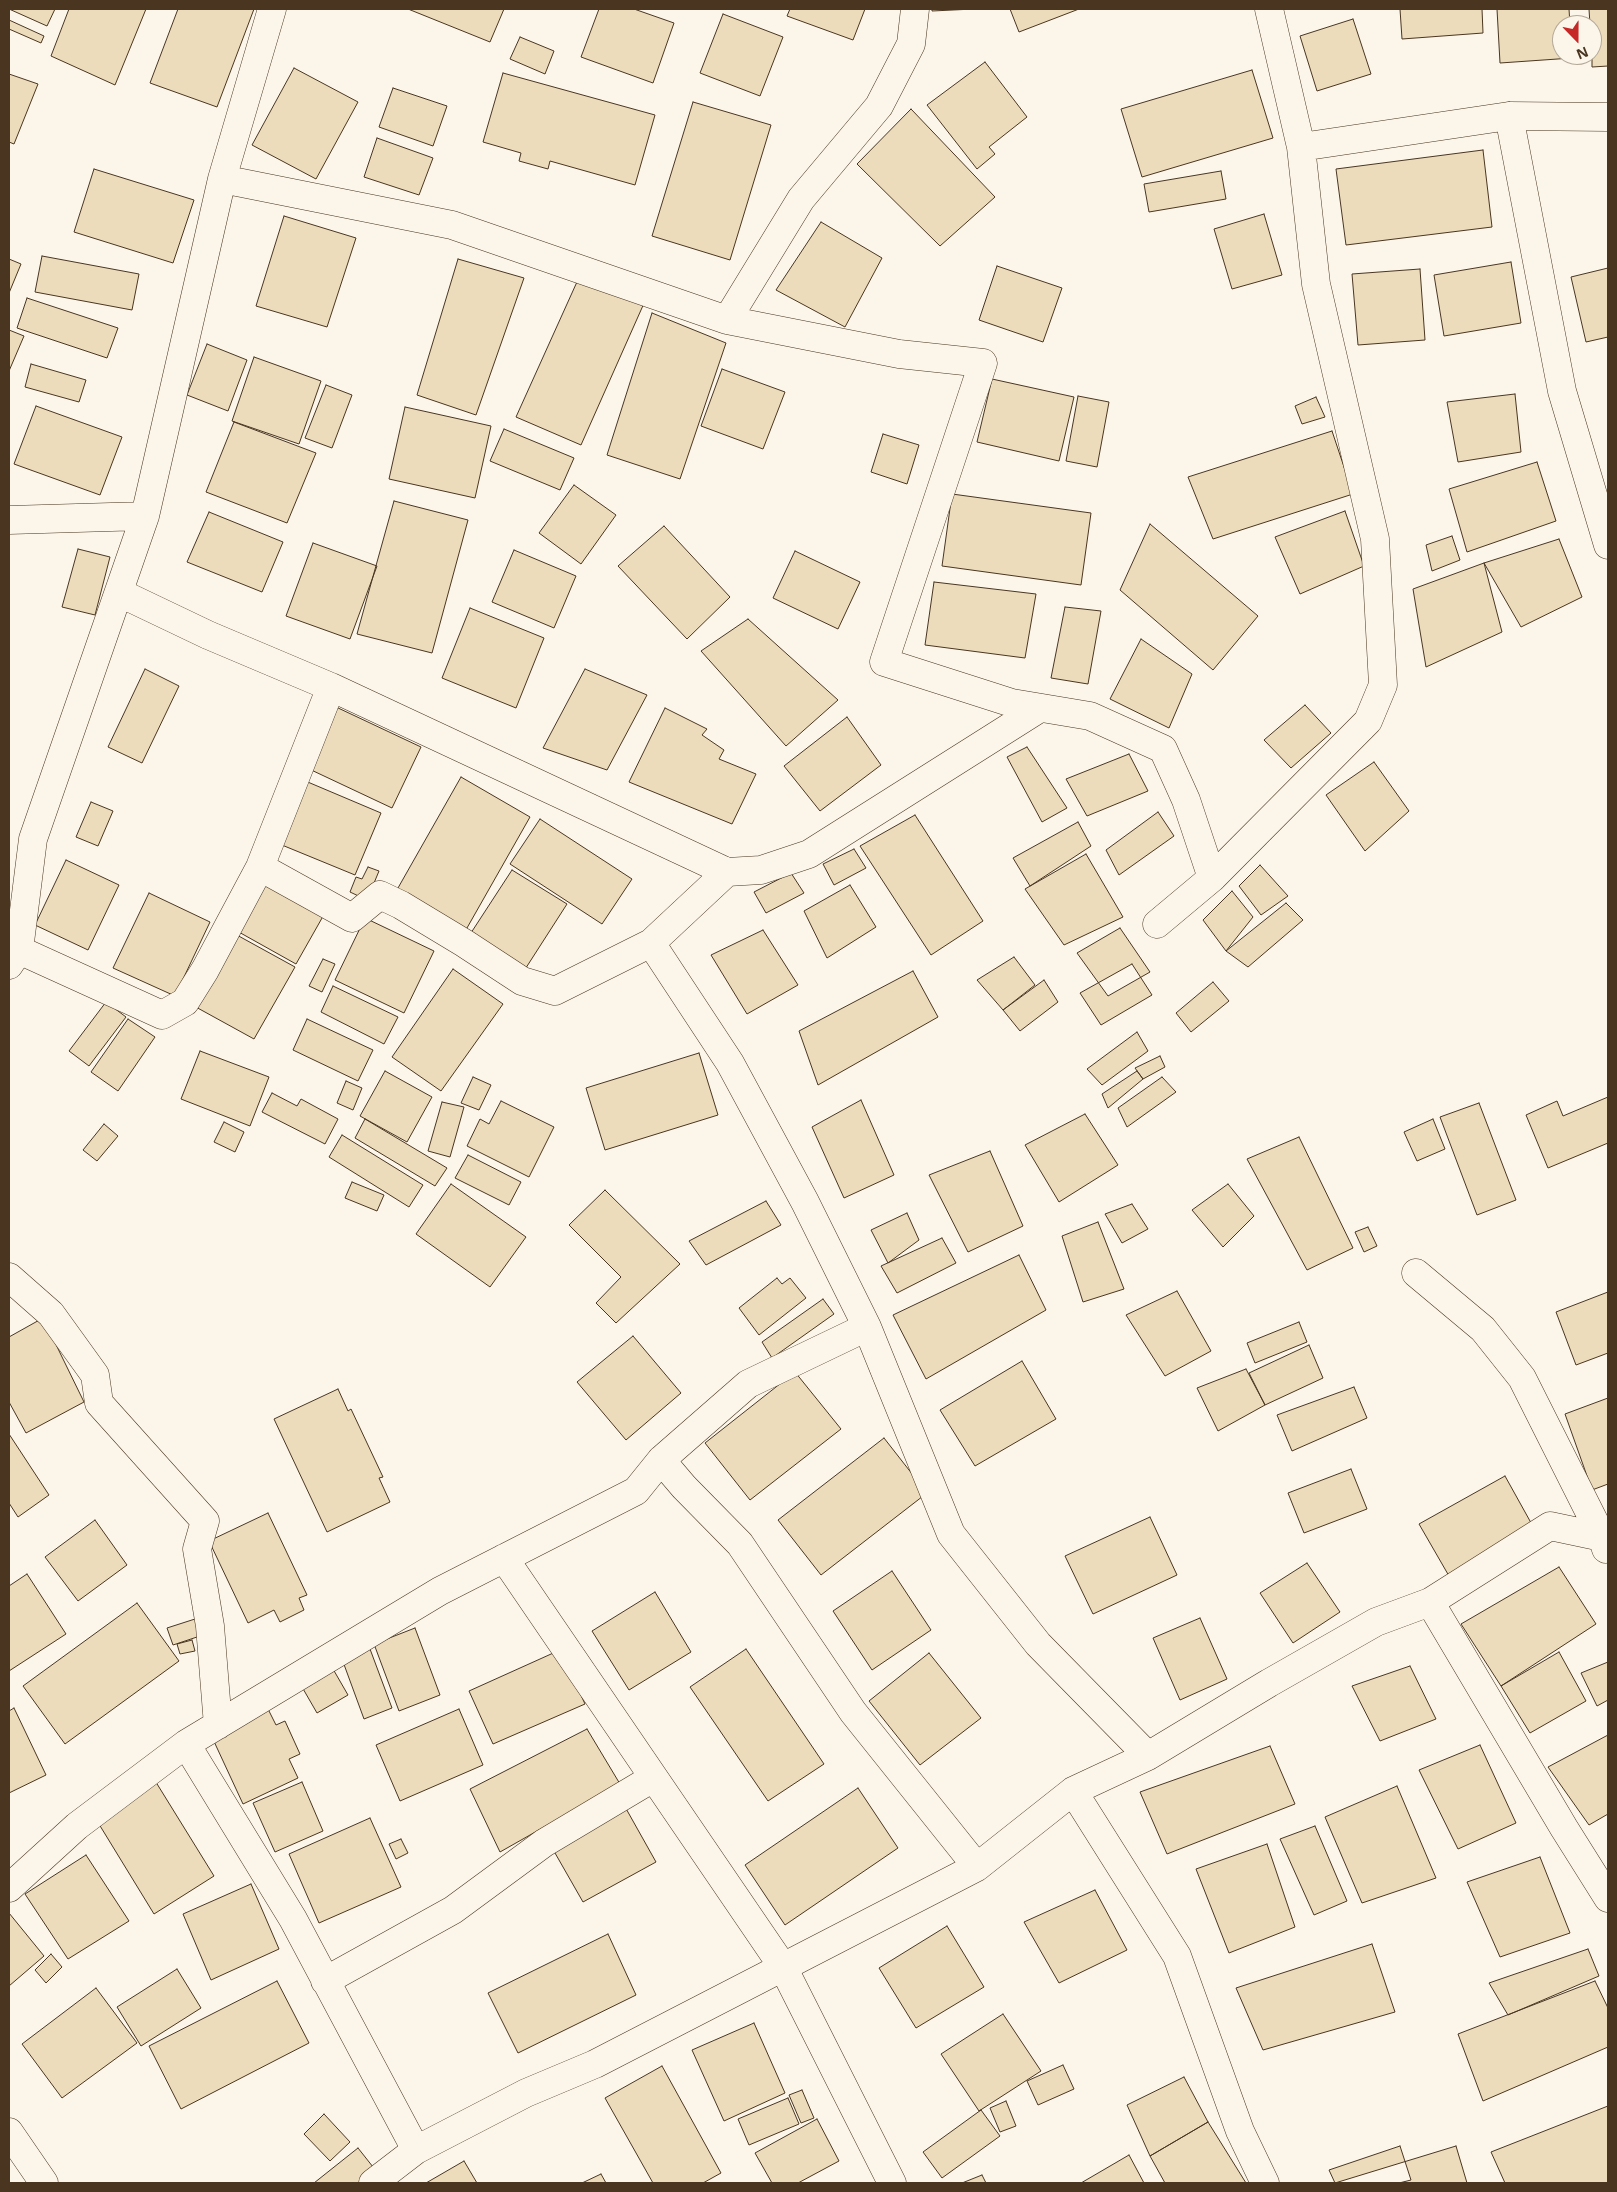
<!DOCTYPE html>
<style>
body{margin:0}
#map{position:relative;width:1617px;height:2192px;overflow:hidden;background:#fbf6e9;font-family:"Noto Sans",sans-serif}
canvas{display:block}
.frame{position:absolute;inset:0;border:10px solid #4a3520;pointer-events:none}
.north{position:absolute;left:1552px;top:15px;width:50px;height:50px;box-sizing:border-box;background:#fbf6e9;border:1px solid #b4a999;border-radius:50%;rotate:158deg;font-size:14px;font-weight:700;line-height:20px;text-align:center;color:#4a3520}
.north::after{content:'';display:block;margin:auto;width:18px;height:22px;background:#c62828;clip-path:polygon(50% 0,100% 100%,50% 72%,0 100%)}
</style>
<div id="map">
<canvas width="1617" height="2192"></canvas>
<div class="frame"></div>
<div class="north">N</div>
</div>
<script>
const c = document.querySelector('canvas').getContext('2d');
c.lineJoin = 'round';
function paint(path, color) {
  c.fillStyle = color;
  c.fill(path, 'evenodd');
}
function shape(rows) {
  const path = new Path2D();
  for (const r of rows) {
    path.moveTo(r[0], r[1]);
    for (let i = 2; i < r.length; i += 2) path.lineTo(r[i], r[i + 1]);
  }
  return path;
}
function trace(path, color, width, dash) {
  c.strokeStyle = color;
  c.lineWidth = width;
  c.lineCap = dash ? 'butt' : 'round';
  c.setLineDash(dash || []);
  c.stroke(path);
}
const building = shape([
 [9,9,55,9,47,26,9,9],
 [69,9,146,9,115,85,51,56,69,9],
 [178,9,254,9,217,107,150,83,178,9],
 [408,9,504,9,490,42,408,9],
 [599,9,634,9,674,23,653,83,581,57,599,9],
 [790,9,865,9,853,40,787,16,790,9],
 [932,9,974,9,932,11,932,9],
 [1010,9,1079,9,1019,32,1010,9],
 [1400,9,1482,9,1483,33,1402,39,1400,9],
 [1497,9,1569,9,1570,25,1562,25,1562,55,1571,55,1572,58,1500,63,1497,9],
 [1589,9,1608,9,1608,66,1592,67,1592,25,1590,25,1589,9],
 [723,14,783,37,760,96,700,73,723,14],
 [1353,19,1371,74,1317,91,1300,36,1353,19],
 [9,20,44,36,41,43,9,29,9,20],
 [520,37,554,51,545,74,510,59,520,37],
 [985,62,1027,117,989,147,995,154,977,169,927,105,985,62],
 [294,68,358,102,316,179,252,145,294,68],
 [1252,70,1273,138,1142,177,1121,109,1252,70],
 [503,73,655,115,635,185,550,161,548,169,519,161,521,153,483,142,503,73],
 [9,74,38,84,14,144,9,142,9,74],
 [393,88,447,106,433,146,379,127,393,88],
 [693,102,771,125,730,260,652,236,693,102],
 [911,109,995,197,940,246,857,164,911,109],
 [377,138,433,158,419,195,364,177,377,138],
 [1483,150,1492,227,1346,245,1336,169,1483,150],
 [94,169,194,200,173,263,74,232,94,169],
 [1221,171,1226,199,1149,212,1144,184,1221,171],
 [1264,214,1282,275,1232,289,1214,229,1264,214],
 [284,216,356,238,327,327,256,306,284,216],
 [821,222,882,258,845,327,776,290,821,222],
 [42,256,139,274,132,310,35,292,42,256],
 [9,259,21,264,9,293,9,259],
 [458,259,524,278,476,415,417,395,458,259],
 [1511,262,1521,323,1444,336,1434,275,1511,262],
 [997,266,1062,288,1043,342,979,320,997,266],
 [1608,268,1608,337,1586,342,1571,277,1608,268],
 [1420,269,1425,340,1358,345,1352,274,1420,269],
 [581,273,645,301,581,445,516,417,581,273],
 [27,298,118,328,107,358,17,328,27,298],
 [652,313,726,343,680,479,607,455,652,313],
 [9,330,24,336,9,371,9,330],
 [207,344,247,360,228,411,187,395,207,344],
 [254,357,321,381,299,444,232,421,254,357],
 [31,364,86,380,79,402,25,387,31,364],
 [722,369,785,392,763,449,701,426,722,369],
 [992,379,1074,397,1059,461,977,442,992,379],
 [326,385,352,395,332,448,305,438,326,385],
 [1515,394,1521,452,1458,462,1447,402,1515,394],
 [1078,396,1109,402,1097,467,1066,461,1078,396],
 [1316,397,1325,417,1302,424,1295,406,1316,397],
 [36,406,122,437,100,495,14,464,36,406],
 [405,407,491,426,475,498,389,479,405,407],
 [234,422,316,453,287,523,206,492,234,422],
 [504,429,574,458,560,490,490,461,504,429],
 [1332,431,1353,494,1213,539,1188,477,1332,431],
 [883,434,919,445,907,484,871,472,883,434],
 [1537,462,1556,521,1467,552,1449,489,1537,462],
 [574,485,616,515,581,564,539,533,574,485],
 [952,494,1091,513,1081,585,942,566,952,494],
 [394,501,468,520,432,653,357,634,394,501],
 [1345,511,1364,566,1300,594,1275,537,1345,511],
 [209,512,283,542,262,592,187,562,209,512],
 [1150,524,1258,616,1213,670,1120,590,1150,524],
 [664,526,730,597,687,639,618,566,664,526],
 [1452,536,1460,560,1432,571,1426,545,1452,536],
 [1559,539,1582,597,1521,627,1484,563,1559,539],
 [313,543,377,566,350,639,286,616,313,543],
 [78,549,110,557,95,615,62,607,78,549],
 [514,550,576,576,554,628,492,602,514,550],
 [795,551,860,582,838,629,773,598,795,551],
 [1484,563,1502,632,1426,667,1413,589,1484,563],
 [934,582,1036,594,1025,658,925,645,934,582],
 [1065,607,1101,611,1088,684,1051,678,1065,607],
 [470,608,544,638,516,708,442,678,470,608],
 [748,619,838,700,786,746,701,651,748,619],
 [1141,639,1192,674,1169,728,1110,699,1141,639],
 [145,669,179,686,142,763,108,747,145,669],
 [585,669,647,695,607,770,543,748,585,669],
 [1305,705,1331,733,1291,768,1264,740,1305,705],
 [336,707,421,747,392,808,307,768,336,707],
 [665,708,707,729,702,735,724,750,719,759,756,774,732,824,629,782,665,708],
 [847,717,881,765,820,811,784,766,847,717],
 [1027,747,1067,808,1042,822,1007,757,1027,747],
 [1129,754,1148,791,1087,816,1066,779,1129,754],
 [1374,762,1409,811,1365,851,1326,795,1374,762],
 [461,777,530,817,463,935,394,895,461,777],
 [303,780,381,813,355,875,277,843,303,780],
 [91,802,113,811,98,846,76,837,91,802],
 [1158,812,1174,836,1119,875,1106,850,1158,812],
 [915,815,983,921,931,955,860,846,915,815],
 [540,819,632,879,602,924,510,864,540,819],
 [1078,822,1091,846,1030,886,1013,858,1078,822],
 [854,849,866,868,834,885,823,864,854,849],
 [1086,854,1123,917,1064,945,1025,889,1086,854],
 [66,860,119,885,88,950,35,925,66,860],
 [1260,865,1288,896,1261,915,1239,886,1260,865],
 [368,867,379,871,367,900,350,892,356,877,362,879,368,867],
 [512,870,567,904,522,974,467,939,512,870],
 [791,873,804,893,766,913,754,892,791,873],
 [266,878,326,911,296,964,237,931,266,878],
 [850,885,876,927,827,958,804,911,850,885],
 [1232,891,1253,917,1226,951,1203,920,1232,891],
 [149,893,210,922,175,996,113,968,149,893],
 [1286,903,1303,920,1248,967,1226,951,1286,903],
 [365,918,434,951,404,1013,335,980,365,918],
 [1120,928,1150,972,1108,996,1077,953,1120,928],
 [763,930,798,985,747,1014,711,955,763,930],
 [235,934,295,967,254,1039,194,1006,235,934],
 [1014,957,1035,985,1003,1010,977,980,1014,957],
 [323,959,335,964,322,992,309,986,323,959],
 [1132,964,1152,995,1101,1025,1080,993,1132,964],
 [453,969,503,1004,441,1091,392,1057,453,969],
 [913,971,938,1017,818,1085,799,1031,913,971],
 [1044,980,1058,1002,1020,1031,1003,1010,1044,980],
 [1213,982,1229,1001,1191,1032,1176,1013,1213,982],
 [333,986,398,1017,384,1044,321,1012,333,986],
 [106,1002,126,1017,89,1066,69,1051,106,1002],
 [128,1019,155,1037,118,1091,91,1072,128,1019],
 [307,1019,373,1050,358,1081,293,1050,307,1019],
 [1137,1032,1148,1051,1102,1085,1087,1069,1137,1032],
 [200,1051,269,1077,250,1126,181,1099,200,1051],
 [699,1053,718,1115,605,1150,586,1088,699,1053],
 [1160,1056,1165,1067,1143,1079,1135,1068,1160,1056],
 [385,1071,432,1097,407,1142,360,1116,385,1071],
 [1137,1071,1143,1079,1108,1108,1102,1094,1137,1071],
 [473,1077,491,1085,479,1110,461,1103,473,1077],
 [1162,1077,1176,1092,1127,1127,1118,1108,1162,1077],
 [346,1081,362,1088,353,1110,337,1103,346,1081],
 [272,1093,297,1106,301,1099,338,1119,325,1144,262,1112,272,1093],
 [1608,1097,1608,1143,1548,1168,1526,1115,1557,1101,1563,1116,1608,1097],
 [861,1100,894,1175,844,1198,812,1127,861,1100],
 [501,1101,554,1127,529,1177,467,1146,480,1119,489,1124,501,1101],
 [442,1102,464,1107,450,1157,428,1151,442,1102],
 [1479,1103,1516,1200,1477,1215,1440,1117,1479,1103],
 [1085,1114,1118,1165,1059,1202,1025,1145,1085,1114],
 [365,1119,447,1168,435,1186,355,1138,365,1119],
 [1433,1119,1445,1149,1417,1161,1404,1132,1433,1119],
 [224,1122,244,1132,235,1152,214,1142,224,1122],
 [104,1124,118,1136,97,1161,83,1150,104,1124],
 [342,1135,423,1185,409,1207,329,1157,342,1135],
 [1299,1137,1353,1248,1307,1270,1247,1159,1299,1137],
 [990,1151,1023,1226,968,1252,929,1175,990,1151],
 [468,1155,521,1182,509,1205,455,1178,468,1155],
 [352,1182,384,1195,377,1211,345,1198,352,1182],
 [451,1184,526,1237,490,1287,416,1234,451,1184],
 [1228,1184,1254,1216,1223,1247,1192,1210,1228,1184],
 [605,1190,680,1264,616,1323,596,1303,621,1277,569,1225,605,1190],
 [766,1201,781,1225,706,1265,689,1241,766,1201],
 [1132,1204,1148,1229,1122,1243,1105,1214,1132,1204],
 [907,1213,919,1240,888,1263,871,1230,907,1213],
 [1098,1222,1124,1289,1083,1302,1062,1236,1098,1222],
 [1368,1227,1377,1246,1364,1252,1355,1232,1368,1227],
 [942,1238,956,1263,897,1293,881,1266,942,1238],
 [1019,1255,1046,1310,926,1379,893,1315,1019,1255],
 [777,1278,782,1284,790,1278,806,1298,759,1335,739,1308,777,1278],
 [1177,1291,1211,1351,1165,1376,1126,1315,1177,1291],
 [1608,1292,1608,1353,1576,1365,1556,1312,1608,1292],
 [823,1299,834,1314,772,1358,762,1342,823,1299],
 [43,1318,84,1402,26,1433,9,1402,9,1337,43,1318],
 [1299,1322,1307,1342,1255,1363,1247,1343,1299,1322],
 [633,1336,681,1393,626,1440,577,1382,633,1336],
 [1309,1345,1323,1378,1265,1405,1249,1373,1309,1345],
 [1022,1361,1056,1419,975,1466,940,1410,1022,1361],
 [1246,1369,1265,1405,1218,1431,1197,1388,1246,1369],
 [795,1372,841,1429,750,1500,705,1443,795,1372],
 [1354,1387,1367,1418,1292,1451,1277,1415,1354,1387],
 [338,1389,348,1411,351,1409,383,1477,379,1478,390,1502,327,1532,274,1419,338,1389],
 [1608,1398,1608,1484,1592,1490,1565,1414,1608,1398],
 [9,1434,49,1495,18,1517,9,1503,9,1434],
 [884,1438,927,1493,821,1575,778,1520,884,1438],
 [1351,1469,1367,1509,1304,1533,1288,1493,1351,1469],
 [1505,1476,1535,1530,1449,1576,1419,1524,1505,1476],
 [268,1513,307,1595,299,1598,304,1610,280,1622,274,1610,248,1623,209,1541,268,1513],
 [1150,1517,1177,1575,1093,1614,1065,1556,1150,1517],
 [95,1520,127,1565,78,1601,45,1557,95,1520],
 [1307,1563,1340,1612,1293,1643,1260,1593,1307,1563],
 [1559,1567,1596,1624,1501,1686,1461,1624,1559,1567],
 [892,1571,931,1630,872,1670,833,1611,892,1571],
 [27,1574,66,1634,9,1671,9,1586,27,1574],
 [655,1592,691,1652,629,1690,592,1631,655,1592],
 [137,1603,179,1661,65,1744,23,1686,137,1603],
 [1200,1618,1227,1679,1180,1700,1153,1638,1200,1618],
 [195,1619,200,1636,173,1645,167,1628,195,1619],
 [415,1628,440,1695,399,1711,374,1644,415,1628],
 [192,1640,195,1651,180,1654,177,1644,192,1640],
 [370,1649,392,1708,364,1719,342,1659,370,1649],
 [746,1649,824,1764,768,1801,690,1687,746,1649],
 [560,1650,585,1704,493,1744,469,1691,560,1650],
 [1559,1652,1586,1701,1530,1733,1501,1686,1559,1652],
 [929,1653,981,1718,920,1765,869,1701,929,1653],
 [1608,1662,1608,1700,1597,1706,1581,1673,1608,1662],
 [1410,1666,1436,1719,1380,1741,1352,1686,1410,1666],
 [333,1669,348,1695,317,1713,302,1687,333,1669],
 [14,1708,46,1775,9,1793,9,1711,14,1708],
 [268,1709,276,1725,285,1721,300,1754,289,1759,298,1778,243,1804,211,1735,268,1709],
 [459,1709,483,1765,400,1801,376,1745,459,1709],
 [587,1729,620,1784,500,1852,470,1789,587,1729],
 [1608,1735,1608,1814,1589,1825,1548,1767,1608,1735],
 [1480,1745,1516,1823,1458,1849,1419,1770,1480,1745],
 [1270,1746,1295,1804,1167,1854,1140,1792,1270,1746],
 [154,1779,214,1876,154,1914,94,1816,154,1779],
 [302,1782,323,1831,275,1852,253,1803,302,1782],
 [1397,1786,1436,1878,1362,1903,1325,1817,1397,1786],
 [858,1788,898,1848,785,1925,745,1865,858,1788],
 [624,1805,656,1862,583,1902,551,1846,624,1805],
 [370,1818,401,1887,319,1923,289,1854,370,1818],
 [1315,1826,1347,1901,1314,1915,1280,1839,1315,1826],
 [401,1839,408,1853,396,1859,389,1844,401,1839],
 [1267,1844,1295,1927,1229,1953,1196,1869,1267,1844],
 [86,1855,129,1921,68,1959,25,1894,86,1855],
 [1540,1857,1570,1933,1500,1957,1467,1882,1540,1857],
 [251,1884,279,1949,211,1980,183,1914,251,1884],
 [1095,1890,1127,1950,1059,1983,1024,1922,1095,1890],
 [9,1913,44,1956,9,1986,9,1913],
 [947,1926,984,1987,916,2028,879,1968,947,1926],
 [608,1934,636,1995,518,2053,488,1993,608,1934],
 [1372,1944,1395,2012,1263,2050,1236,1988,1372,1944],
 [1588,1949,1599,1976,1508,2015,1489,1983,1588,1949],
 [51,1954,62,1967,46,1983,35,1970,51,1954],
 [177,1969,201,2008,141,2046,117,2007,177,1969],
 [277,1981,309,2043,181,2109,149,2046,277,1981],
 [1595,1981,1608,2008,1608,2047,1483,2101,1458,2034,1595,1981],
 [96,1988,137,2043,62,2098,22,2044,96,1988],
 [1003,2014,1041,2071,979,2111,941,2054,1003,2014],
 [754,2023,785,2093,724,2121,692,2050,754,2023],
 [1063,2065,1074,2089,1038,2105,1027,2081,1063,2065],
 [662,2066,721,2173,703,2183,653,2183,605,2098,662,2066],
 [1184,2077,1208,2122,1150,2156,1127,2105,1184,2077],
 [802,2090,814,2118,801,2123,789,2095,802,2090],
 [788,2098,799,2124,749,2145,738,2119,788,2098],
 [1006,2101,1016,2126,1000,2132,990,2108,1006,2101],
 [1608,2106,1608,2183,1505,2183,1491,2152,1608,2106],
 [981,2110,1000,2136,942,2178,923,2152,981,2110],
 [324,2114,350,2142,330,2161,304,2134,324,2114],
 [817,2119,839,2161,798,2183,772,2183,755,2153,817,2119],
 [1208,2122,1246,2183,1165,2183,1150,2156,1208,2122],
 [1400,2146,1411,2180,1399,2183,1335,2183,1329,2170,1400,2146],
 [1456,2146,1467,2183,1335,2183,1456,2146],
 [358,2148,377,2172,362,2183,314,2183,358,2148],
 [1129,2155,1144,2183,1081,2183,1129,2155],
 [464,2161,477,2183,426,2183,464,2161],
 [601,2174,606,2183,582,2183,601,2174],
 [982,2175,986,2183,962,2183,982,2175]
]);
const minor = shape([
 [1509,116,1562,391,1608,545],
 [1301,147,1509,116,1608,117],
 [222,179,452,225,727,320,899,354,983,363,884,662,1012,703,1090,716,1163,749,1186,800,1212,878],
 [727,320,801,199,879,106,911,44,915,9],
 [9,520,145,516],
 [120,593,208,635,331,687,727,872],
 [260,867,352,918,380,895,401,905,464,943,522,981,555,991,651,943,727,872,761,870,809,854,1040,708],
 [1157,924,1212,878,1368,721,1383,685,1375,539,1316,284,1301,147,1269,9],
 [651,943,730,1063,805,1202,867,1327,951,1534,1038,1644,1148,1756],
 [19,950,162,1015,185,1002,205,970,260,867,331,687],
 [9,965,19,950,33,839,145,516,222,179,272,9],
 [1416,1273,1483,1329,1522,1378,1602,1537,1606,1549],
 [9,1277,51,1314,95,1375,99,1403,205,1521,197,1549,210,1626,218,1725],
 [661,1460,748,1384,867,1327],
 [504,1558,783,1967,892,2183],
 [1430,1602,1564,1828,1608,1898],
 [186,1744,293,1919,416,2150],
 [1073,1791,1177,1956,1240,2131,1265,2183],
 [9,1888,77,1826,186,1744,440,1591,636,1491,661,1460,684,1487,740,1544,853,1712,977,1867],
 [325,1981,453,1910,544,1843,653,1778],
 [9,2132,44,2183],
 [373,2183,416,2150,526,2093,595,2064,977,1867,1073,1791,1148,1756,1269,1683,1376,1622,1430,1602,1550,1526,1602,1537,1608,1536]
]);
paint(building, '#ecdcbc');
trace(building, '#4a3520', 1);
trace(minor, '#4a3520', 29);
trace(minor, '#fbf6e9', 28);
</script>
